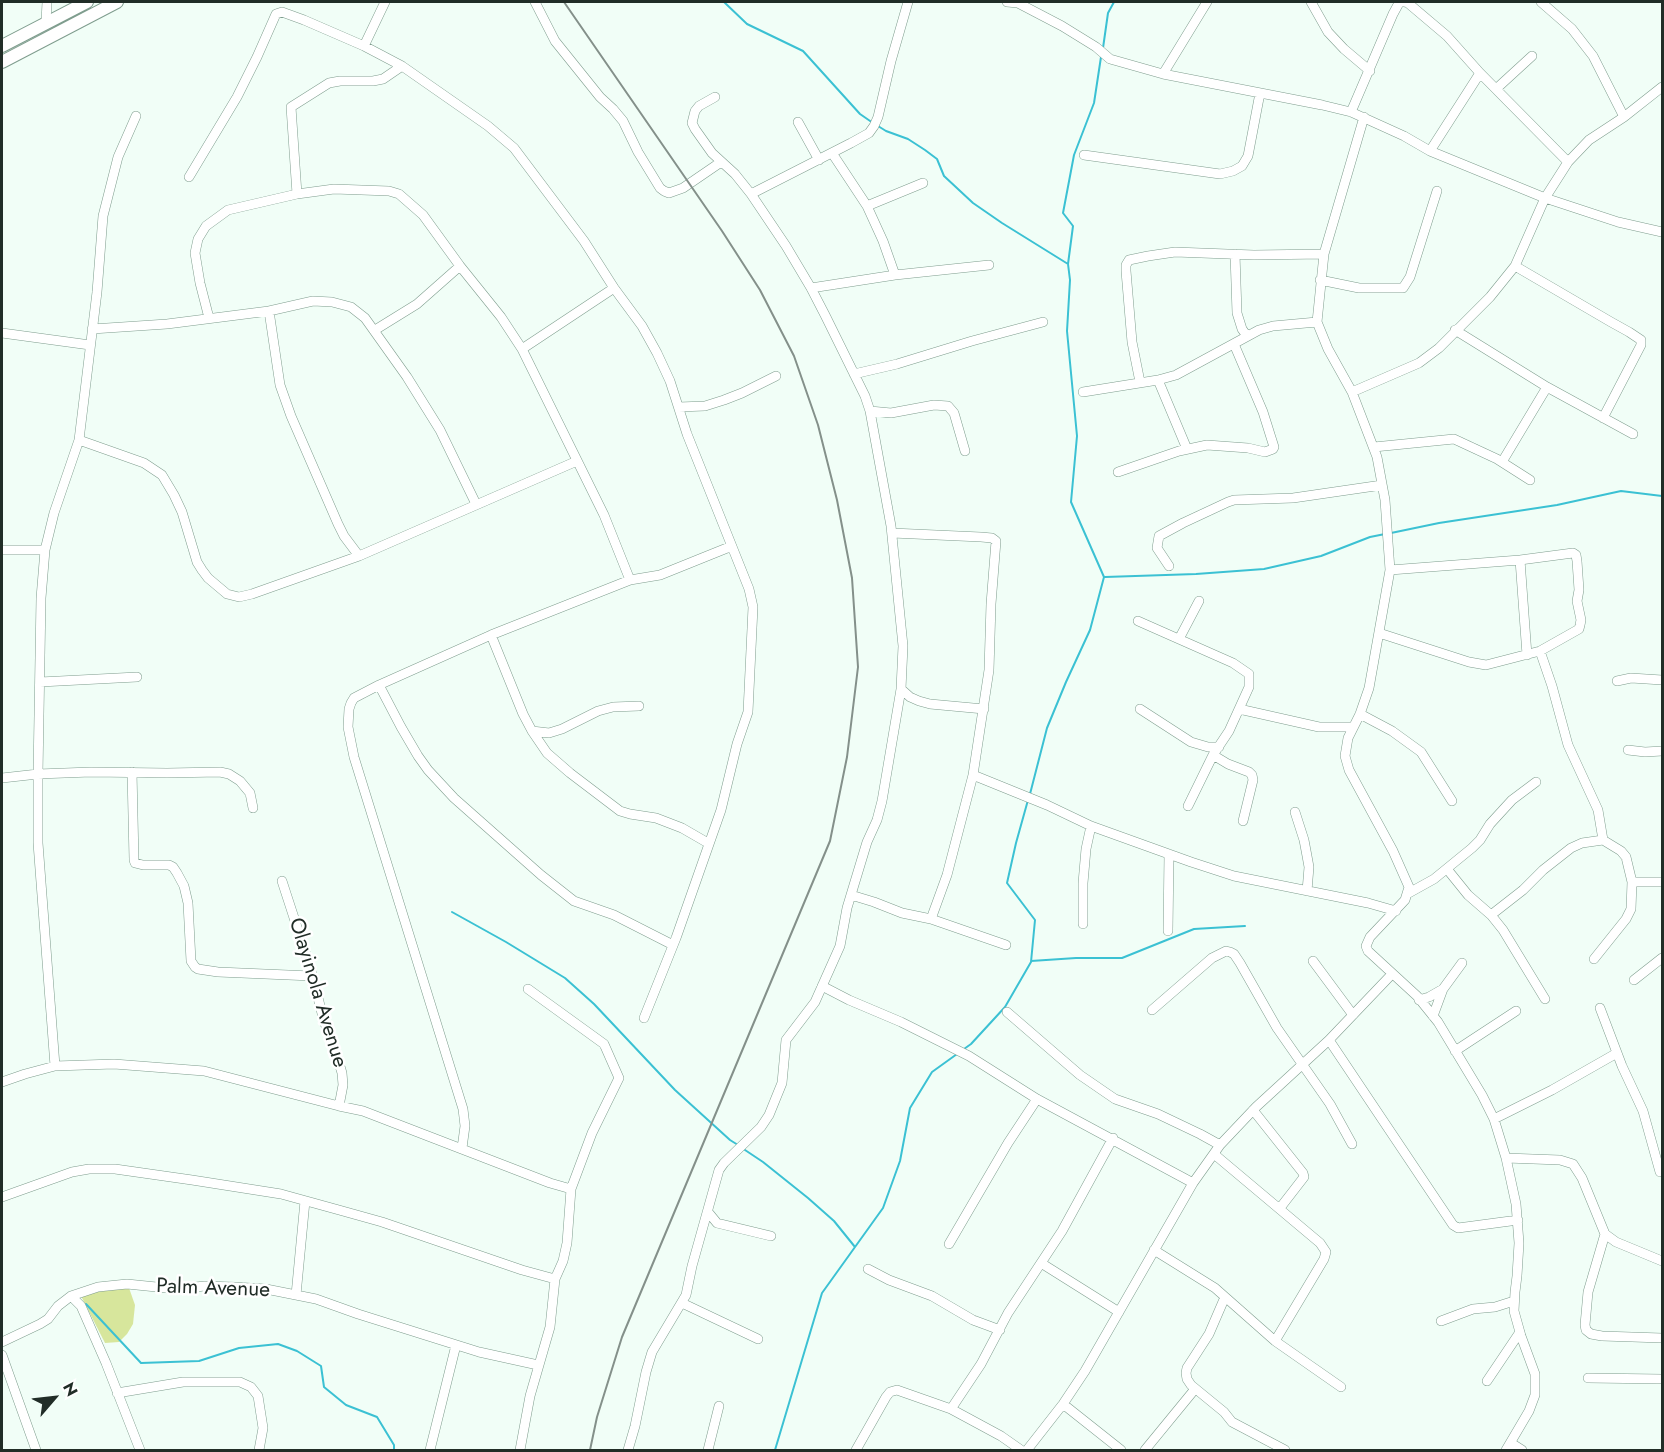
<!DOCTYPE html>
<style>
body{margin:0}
#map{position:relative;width:1664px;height:1452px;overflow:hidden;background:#f1fef7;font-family:Jost,sans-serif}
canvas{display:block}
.frame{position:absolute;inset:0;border:3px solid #212d27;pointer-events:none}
.north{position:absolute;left:24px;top:1368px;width:60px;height:60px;-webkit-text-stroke:4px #fff;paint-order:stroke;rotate:62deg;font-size:16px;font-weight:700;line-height:24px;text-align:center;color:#212d27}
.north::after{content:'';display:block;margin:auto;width:21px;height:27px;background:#212d27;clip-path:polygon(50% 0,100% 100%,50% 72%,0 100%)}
</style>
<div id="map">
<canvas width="1664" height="1452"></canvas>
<div class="frame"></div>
<div class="north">N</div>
</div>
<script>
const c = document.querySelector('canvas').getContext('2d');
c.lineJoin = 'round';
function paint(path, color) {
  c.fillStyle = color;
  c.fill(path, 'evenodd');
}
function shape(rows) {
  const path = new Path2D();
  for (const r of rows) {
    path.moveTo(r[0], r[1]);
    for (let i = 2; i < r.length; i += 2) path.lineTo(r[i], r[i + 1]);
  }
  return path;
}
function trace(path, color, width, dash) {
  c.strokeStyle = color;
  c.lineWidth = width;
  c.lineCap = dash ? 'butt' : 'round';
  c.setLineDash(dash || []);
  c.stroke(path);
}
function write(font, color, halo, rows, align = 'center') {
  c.font = font + ' Jost,sans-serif';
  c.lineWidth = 5;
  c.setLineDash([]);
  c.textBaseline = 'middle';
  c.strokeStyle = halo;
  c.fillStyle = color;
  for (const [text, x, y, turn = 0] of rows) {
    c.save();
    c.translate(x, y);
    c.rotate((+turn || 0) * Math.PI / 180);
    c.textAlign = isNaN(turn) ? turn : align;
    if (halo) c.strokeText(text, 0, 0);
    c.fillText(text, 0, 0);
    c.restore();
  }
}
const green = shape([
 [129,1288,135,1305,133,1324,127,1334,119,1342,105,1343,79,1292]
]);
const stream = shape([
 [724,2,747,24,803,51,860,114,873,123],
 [1103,48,1108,13,1114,2],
 [878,126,886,131,908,139,925,150,937,159,944,176,973,203,1002,223,1068,264],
 [1391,533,1439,523,1557,505,1621,491,1662,496],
 [1105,577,1196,574,1264,569,1321,556,1370,537,1385,534],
 [1030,794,1047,728,1066,682,1090,630,1104,577,1071,502,1077,436,1067,331,1070,280,1068,264,1073,226,1063,213,1074,155,1094,103,1101,57],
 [452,912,506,942,565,978,594,1004,675,1090,730,1140,738,1145],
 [1031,961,1076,958,1122,958,1194,929,1245,926],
 [964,1049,971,1044,1005,1007,1031,962,1035,920,1007,883,1016,843,1028,800],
 [742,1148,763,1162,808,1198,834,1221,855,1247],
 [86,1304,141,1363,199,1361,239,1348,278,1344,297,1351,321,1366,324,1387,346,1405,377,1417,394,1445,394,1450],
 [775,1450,822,1293,883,1208,900,1161,910,1108,932,1072,957,1054]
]);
const minor = shape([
 [535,2,555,41,600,97,613,109,623,121,638,152,660,188,664,191,669,193,683,188,721,162],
 [1007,2,1018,3,1062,26,1096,47,1110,59,1163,74,1322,105,1351,112,1404,136,1430,151,1545,198,1618,222,1662,232],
 [1311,2,1328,32,1344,49,1370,71],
 [1404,2,1408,3,1447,36,1480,73],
 [1541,2,1572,29,1593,56,1624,117],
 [46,22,47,2],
 [364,46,385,2],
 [1163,74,1207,2],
 [1496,89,1532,56],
 [1351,112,1393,14,1399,3,1402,2],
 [1364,117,1324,254,1317,322,1328,349,1352,392,1377,457,1385,500,1390,570,1369,688,1360,714,1348,738,1345,756,1349,770,1393,851,1409,887,1405,900,1370,937,1366,946,1368,951,1417,996,1438,1022,1482,1095,1494,1119,1506,1158,1516,1204,1519,1243,1517,1276,1515,1292,1514,1311,1521,1336,1535,1374,1535,1395,1529,1411,1506,1450],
 [798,122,819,160],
 [1430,151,1480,73,1568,162],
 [832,153,867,206,883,241,895,275],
 [1084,155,1220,174,1233,171,1242,166,1248,156,1260,93],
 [189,177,237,97,257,57,276,14,282,12,304,20,364,46,402,66,488,126,514,148,584,241,614,288,642,326,657,353,670,381,687,434,749,589,753,607,748,712,737,744,721,810,676,938,644,1018],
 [297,194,291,107,329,83,340,81,373,81,383,79,402,66],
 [751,194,851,143,869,133,874,126,878,117,891,61,908,2],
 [867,206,923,183],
 [1235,254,1237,313,1242,329,1247,336],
 [1515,266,1611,322,1629,332,1641,340,1641,345,1603,418],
 [1320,280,1359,288,1403,288,1410,277,1437,191],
 [811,288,895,275,989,265],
 [269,311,280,385,291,416,338,524,344,536,359,556],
 [209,318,200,283,195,253,198,239,206,226,228,210,297,194,334,189,389,191,399,194,423,215,460,266,501,317,522,349,604,515,630,580],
 [92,329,167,324,269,311,313,301,332,302,351,307,365,318,407,377,440,430,476,504],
 [375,330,417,304,460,266],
 [1455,330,1547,387,1633,434],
 [2,333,90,345],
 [522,349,614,288],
 [854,374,897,364,972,341,1043,322],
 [1158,380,1187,449],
 [1140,382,1132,342,1126,271,1126,265,1129,260,1148,256,1175,252,1254,255,1324,254],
 [1083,392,1158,380,1176,375,1259,330,1273,326,1317,322],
 [1352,392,1419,363,1439,348,1490,297,1515,266,1545,198,1568,162,1589,140,1624,117,1662,87],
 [679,407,705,406,724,400,742,393,776,376],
 [870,411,891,413,934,405,948,406,954,413,965,451],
 [79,440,144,463,162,475,174,495,182,512,197,562,202,570,208,578,227,594,239,597,252,594,359,556,577,461],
 [1374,447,1454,439,1497,459,1530,480],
 [1502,462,1547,387],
 [1118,472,1179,451,1207,445,1248,448,1265,452,1273,449,1274,447,1263,412,1234,344],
 [892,533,981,537,992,538,996,541,991,604,989,670,973,775,947,875,931,919],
 [2,550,45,550],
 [1520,560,1527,655],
 [1169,566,1157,548,1159,536,1183,523,1228,502,1234,500,1293,498,1382,485],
 [1138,621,1233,663,1249,674,1249,687,1229,731,1213,755,1188,806],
 [1379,633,1469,662,1486,665,1540,651,1579,629,1580,625,1581,620,1577,601,1579,590,1577,561,1576,555,1573,553,1520,560,1390,570],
 [491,635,523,714,532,731,547,753,570,773,620,811,630,814,656,818,682,828,708,843],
 [1179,639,1199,601],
 [1540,651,1552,686,1568,745,1598,810,1603,840],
 [1617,681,1631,678,1662,680],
 [40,682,137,677],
 [379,685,401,727,418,756,428,770,454,798,541,875,574,901,614,915,673,945],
 [901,689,910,697,919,701,930,704,984,709],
 [1140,709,1191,742,1208,747,1219,747],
 [1239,709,1319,727,1353,727],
 [1360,714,1392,731,1421,752,1452,801],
 [532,731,549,733,562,729,598,711,613,707,639,706],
 [1628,750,1645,752,1662,751],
 [1213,755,1228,764,1249,772,1252,775,1253,780,1243,821],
 [132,772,134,860,135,863,143,865,169,865,173,867,177,873,184,886,188,903,191,961,195,967,198,969,218,972,312,976],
 [973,775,1047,805,1091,826,1191,862,1234,876,1368,903,1396,911],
 [2,778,38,774,91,772,167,773,220,772,229,774,240,781,250,793,253,808],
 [1295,812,1304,840,1307,856,1309,867,1307,891],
 [1447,869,1468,895,1491,915,1503,930,1545,999],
 [282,881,310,967,324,1021,336,1053,342,1073,343,1085,339,1106],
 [1632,882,1662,882],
 [1407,894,1434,879,1472,848,1480,840,1490,824,1512,800,1536,782],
 [851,895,874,902,902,913,931,919,1006,945],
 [1491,915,1523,890,1543,870,1571,848,1582,843,1603,840,1621,851,1626,857,1632,882,1631,909,1626,919,1594,959],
 [1083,924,1083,883,1086,849,1091,826],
 [1168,931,1169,854],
 [1313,961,1353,1015],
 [1634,980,1662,958],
 [822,986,849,1000,901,1022,969,1056,1037,1099,1193,1183],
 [1419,1000,1429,997,1443,989],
 [1600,1008,1622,1066,1643,1111,1660,1172],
 [1152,1010,1212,958,1226,951,1230,952,1234,954,1240,963,1277,1028,1330,1104,1352,1144],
 [1007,1012,1080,1075,1115,1099,1158,1114,1200,1134,1220,1145],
 [1433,1016,1443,989,1462,963],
 [1329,1040,1453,1225,1458,1228,1518,1220],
 [1455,1051,1516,1011],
 [55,1066,38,843,38,774,41,598,45,550,54,513,79,440,97,292,103,216,118,157,136,116],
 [2,1082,25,1074,55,1066,114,1064,204,1071,339,1106,363,1111,550,1183,571,1189],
 [1253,1110,1303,1173,1304,1177,1280,1208],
 [1494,1119,1552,1090,1617,1053],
 [462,1148,465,1126,463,1109,354,757,348,727,349,709,351,703,354,698,379,685,491,635,630,580,660,575,732,546],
 [1214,1154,1320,1243,1326,1252,1324,1259,1275,1341],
 [1506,1158,1560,1160,1573,1164,1582,1178,1605,1234,1616,1242,1662,1261],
 [2,1197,72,1172,89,1169,115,1169,192,1180,281,1194,339,1210,382,1222,522,1270,555,1279],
 [708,1212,717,1223,771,1236],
 [1605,1234,1588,1292,1585,1325,1586,1330,1591,1334,1602,1336,1662,1338],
 [949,1244,1008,1143,1037,1099],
 [1154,1250,1215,1288,1275,1341,1341,1387],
 [1041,1263,1119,1312],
 [868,1269,889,1280,932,1296,973,1320,1000,1330],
 [296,1295,305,1201],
 [71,1296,81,1306,106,1363,140,1450],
 [1225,1297,1209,1334,1187,1368,1186,1373,1187,1379,1191,1385,1224,1412,1232,1422,1285,1450],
 [682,1303,758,1339],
 [1441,1321,1473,1309,1495,1307,1514,1301],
 [2,1342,40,1324,48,1319,58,1306,71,1296,98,1287,127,1284,176,1289,205,1286,235,1287,266,1289,316,1299,358,1314,479,1352,538,1365],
 [2,1355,36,1450],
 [1588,1378,1662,1379],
 [1487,1381,1520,1332],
 [117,1393,183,1382,240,1382,251,1387,258,1396,263,1428,259,1450],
 [1063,1404,1121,1450],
 [951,1409,981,1364,1008,1313,1062,1231,1113,1138],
 [1511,1443,1522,1450],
 [430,1450,456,1345],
 [520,1450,530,1396,550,1327,555,1279,563,1261,567,1243,571,1189,592,1133,619,1078,604,1044,528,989],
 [628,1450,635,1426,646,1372,652,1352,686,1295,692,1266,719,1170,724,1163,761,1127,769,1115,782,1083,786,1040,815,1002,840,946,847,908,867,842,877,820,882,801,901,689,903,646,891,526,870,411,865,396,825,315,811,288,786,246,751,194,735,174,712,153,695,129,692,123,695,111,699,106,715,97],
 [708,1450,719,1406],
 [856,1450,886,1397,890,1392,897,1390,951,1409,1001,1436,1021,1450],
 [1027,1450,1063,1404,1085,1371,1193,1183,1220,1145,1256,1107,1329,1040,1392,974],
 [1145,1450,1195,1389]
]);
const major = shape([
 [2,46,87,2],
 [2,62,117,2]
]);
const rail = shape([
 [564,2,722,231,760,290,794,356,818,425,837,500,852,578,858,667,847,757,830,841,622,1337,597,1417,590,1450]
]);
const streetNames = [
 ["Olayinola Avenue",317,993,73],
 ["Palm Avenue",213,1289,2]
];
paint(green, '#d7e69c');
trace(stream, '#3bc1d3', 2);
trace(minor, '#7f9d8e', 10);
trace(major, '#7f9d8e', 14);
trace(minor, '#fff', 9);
trace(major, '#fff', 12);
trace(rail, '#84908a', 2);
write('21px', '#212d27', '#fff', streetNames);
</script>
